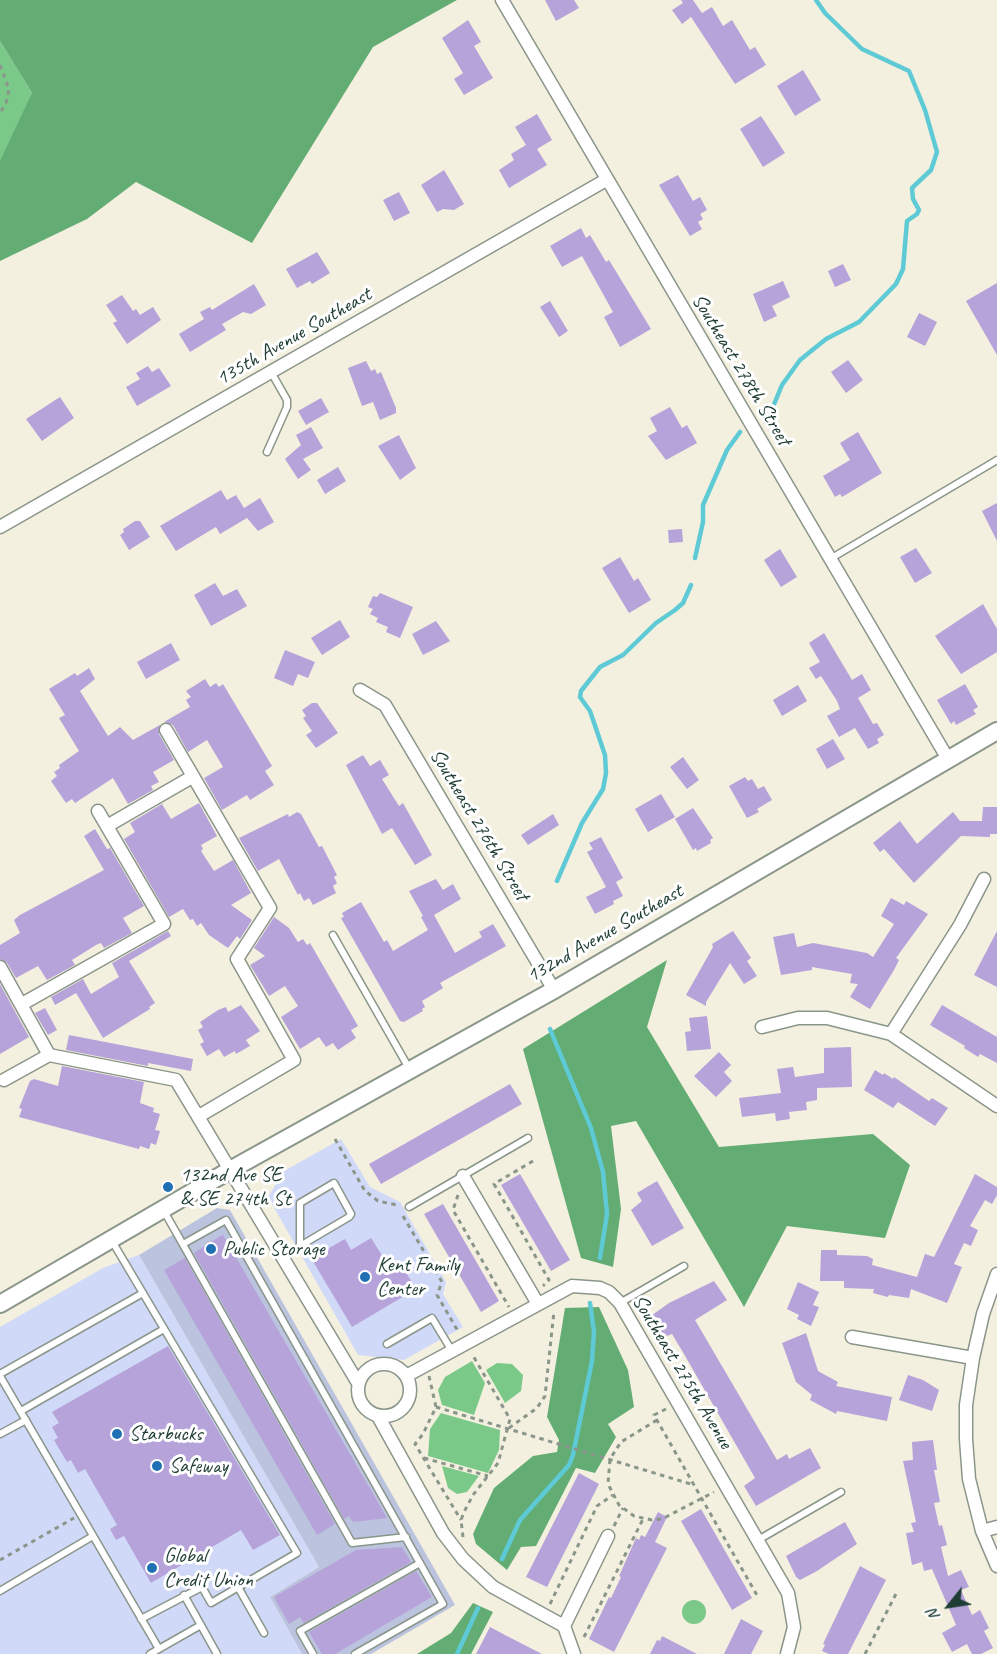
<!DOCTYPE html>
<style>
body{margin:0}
#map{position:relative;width:997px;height:1654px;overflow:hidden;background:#f4f0df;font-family:Caveat,sans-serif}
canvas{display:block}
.north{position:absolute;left:919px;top:1576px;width:60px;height:60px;-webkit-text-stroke:4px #fff;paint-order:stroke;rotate:240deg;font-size:16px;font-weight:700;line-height:24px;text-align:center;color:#1f3d34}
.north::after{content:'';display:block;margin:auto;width:21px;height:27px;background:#1f3d34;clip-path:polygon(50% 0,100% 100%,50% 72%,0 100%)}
</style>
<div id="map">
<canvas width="997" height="1654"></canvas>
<div class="north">N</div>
</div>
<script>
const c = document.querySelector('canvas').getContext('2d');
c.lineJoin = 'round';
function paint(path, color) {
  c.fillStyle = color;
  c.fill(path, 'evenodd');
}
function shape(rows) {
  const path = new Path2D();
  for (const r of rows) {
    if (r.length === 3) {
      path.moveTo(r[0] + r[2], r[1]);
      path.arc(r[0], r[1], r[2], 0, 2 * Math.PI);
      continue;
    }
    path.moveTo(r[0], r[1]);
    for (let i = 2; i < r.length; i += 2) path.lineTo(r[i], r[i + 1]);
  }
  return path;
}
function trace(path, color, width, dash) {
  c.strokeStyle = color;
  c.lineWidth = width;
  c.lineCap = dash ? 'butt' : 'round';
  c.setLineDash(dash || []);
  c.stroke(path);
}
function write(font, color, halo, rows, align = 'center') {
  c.font = font + ' Caveat,sans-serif';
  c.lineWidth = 6;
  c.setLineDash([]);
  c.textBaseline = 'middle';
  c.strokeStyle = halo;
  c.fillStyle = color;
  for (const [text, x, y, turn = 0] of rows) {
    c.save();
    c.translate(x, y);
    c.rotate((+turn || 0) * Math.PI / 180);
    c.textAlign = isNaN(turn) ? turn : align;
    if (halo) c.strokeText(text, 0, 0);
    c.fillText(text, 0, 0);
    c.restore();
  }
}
const built = shape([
 [341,1139,370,1187,400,1202,446,1282,443,1294,463,1327,404,1360,358,1355,268,1197,284,1171],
 [139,1255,319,1567,270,1597,302,1654,0,1654,0,1327,103,1268]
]);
const industrial = shape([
 [217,1208,230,1210,455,1605,371,1654,302,1654,270,1597,319,1567,139,1255]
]);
const green = shape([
 [0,41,32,93,0,239],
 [472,1361,485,1383,474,1415,442,1405,438,1390,445,1377],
 [497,1363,512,1364,523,1375,521,1391,505,1403,486,1370],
 [441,1413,500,1430,499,1450,488,1473,428,1456,430,1429],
 [442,1466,479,1476,467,1492,457,1494,448,1488],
 [694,1612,12]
]);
const forest = shape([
 [0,0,457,0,373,47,252,243,136,182,87,219,0,261,0,161,32,93,0,41],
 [667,960,647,1027,719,1147,873,1134,910,1165,885,1238,787,1226,744,1307,636,1121,611,1126,621,1209,613,1267,581,1258,523,1049],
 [599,1307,628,1370,634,1407,608,1424,616,1437,595,1473,576,1468,536,1546,521,1547,507,1570,476,1544,473,1534,494,1488,533,1456,557,1452,559,1440,547,1417,565,1308],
 [473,1603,493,1612,471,1654,417,1654,451,1633]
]);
const stream = shape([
 [770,414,782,385,800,360,826,339,859,322,896,284,903,269,907,221,917,214,919,210,913,199,912,188,931,170,937,152,925,110,909,71,862,49,825,13,816,0],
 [695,558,703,522,703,505,727,450,740,432],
 [557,881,582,823,603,789,606,773,605,755,590,711,580,697,581,691,600,667,623,655,656,623,675,610,683,603,691,585],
 [550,1029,591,1128,603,1172,607,1214,600,1258],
 [502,1559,520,1520,569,1465,573,1455,592,1361,594,1332,590,1303],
 [457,1654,478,1608]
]);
const building = shape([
 [545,0,574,0,579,8,556,21],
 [681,0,693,0,702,13,712,7,723,26,732,20,750,50,755,47,766,65,735,84,691,17,682,24,672,10,683,3],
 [468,20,481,42,474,46,493,78,464,95,454,79,463,73,442,38],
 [803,70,821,100,795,116,777,86],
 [537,114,552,140,537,149,547,165,509,188,499,170,514,160,511,154,526,145,515,127],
 [761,116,785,153,763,167,740,129],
 [444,170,464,204,454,210,443,209,437,212,421,185],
 [678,175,693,201,700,197,707,210,700,214,703,219,698,222,702,229,690,236,659,185],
 [399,192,410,213,394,221,383,200],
 [581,228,586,238,590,235,606,262,609,260,651,329,620,347,604,317,613,312,582,256,562,267,550,246],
 [317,252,330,273,312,284,310,281,297,288,286,269],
 [843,264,851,280,835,287,828,271],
 [783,281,790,297,772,306,777,316,764,322,753,294],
 [997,283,997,355,966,301],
 [254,284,266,305,251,314,243,312,222,324,226,330,190,352,179,334,204,319,200,312,210,307,212,310],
 [122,295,133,311,136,309,140,315,153,307,161,320,127,344,113,323,117,321,106,305],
 [550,301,568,331,559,337,540,307],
 [919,313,937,322,925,346,907,337],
 [848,360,863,380,846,393,831,372],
 [366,361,371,371,375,369,377,374,381,372,396,408,396,413,380,420,373,402,362,406,348,368],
 [148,366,152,372,159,368,171,386,137,406,126,387,140,379,136,373],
 [60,397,74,418,42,441,26,419],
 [321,398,329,412,306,425,298,411],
 [670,407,682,428,687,425,697,443,666,460,648,436,657,431,650,418],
 [311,427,323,448,303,459,311,470,298,479,285,459,301,445,296,435],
 [858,432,882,473,842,497,840,494,835,497,823,476,850,460,840,443],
 [399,435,416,468,400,480,378,446],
 [338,467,346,481,325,494,317,480],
 [221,490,227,500,236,495,244,508,260,498,274,522,258,531,247,518,220,534,216,527,176,551,160,526],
 [997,503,997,541,982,511],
 [135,521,140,521,150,537,129,550,120,535,124,532,123,529],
 [682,529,683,542,669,543,668,530],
 [916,548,932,573,915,583,900,557],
 [780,549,797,577,781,587,764,560],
 [620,557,634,581,638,578,651,600,629,613,602,568],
 [215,583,223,596,237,589,247,606,211,626,194,595],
 [380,593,413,607,400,638,386,632,388,627,376,622,378,618,370,614,373,609,368,607,373,596,377,597],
 [983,604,997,629,997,652,961,674,935,636],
 [340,620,350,637,322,655,311,638],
 [436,621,450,641,423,655,412,634],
 [824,633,852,680,862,674,871,690,858,698,873,724,877,723,884,735,877,739,879,743,868,749,855,728,839,737,827,716,840,709,837,701,821,676,816,679,809,668,820,662,809,643],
 [171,643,180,660,146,679,137,662],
 [285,650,315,662,308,678,298,674,293,686,274,678],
 [89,668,95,679,80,691,108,736,120,727,133,740,160,725,159,734,174,760,153,772,159,782,151,786,153,790,128,804,113,778,75,803,72,799,66,803,51,781,57,776,54,772,60,768,59,765,79,751,59,718,65,715,49,689,75,673,77,676],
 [205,679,210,687,216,683,219,687,223,684,272,766,265,771,274,785,250,800,247,795,222,810,204,778,223,767,207,740,188,752,173,725,164,722,190,707,186,700,191,697,186,691],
 [965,684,978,707,973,710,976,714,956,725,954,721,951,724,937,700],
 [798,685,807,701,782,716,773,700],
 [312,703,317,703,338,733,316,748,306,735,312,731,303,718,306,716,302,710],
 [833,739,845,759,827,769,816,749],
 [363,755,370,766,380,760,389,775,382,779,399,806,403,803,432,855,415,865,392,828,382,834,346,765],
 [683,757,699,780,687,789,670,767],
 [745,777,748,781,752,779,758,789,764,786,772,800,757,809,759,812,747,818,729,786],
 [661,794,675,817,648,832,635,809],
 [199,803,217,836,201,845,203,849,201,851,214,871,233,860,251,893,231,905,252,920,240,939,237,936,228,948,209,935,201,923,197,926,193,919,190,920,183,909,169,917,124,839,135,832,130,823,162,804,171,819],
 [983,807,997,807,997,834,990,834,990,837,961,836,914,883,884,849,880,852,873,843,900,821,917,844,953,812,960,821,982,821],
 [693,808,713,838,710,840,711,843,697,851,696,848,693,850,675,819],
 [297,812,301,814,319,847,322,846,337,875,334,877,337,883,333,886,336,893,313,905,309,898,304,901,300,893,298,895,279,859,258,871,239,838,288,814,289,817],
 [553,814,559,825,528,845,521,835],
 [95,829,107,849,110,848,144,906,123,918,132,933,104,948,101,943,96,945,72,960,75,965,47,980,38,966,16,978,7,963,0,959,0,945,20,933,14,920,20,915,104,870,84,836],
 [601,837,623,878,616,882,623,896,613,901,614,904,595,914,586,897,606,887,587,852,593,849,589,843],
 [436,879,443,890,453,884,461,899,434,915,455,953,482,937,479,932,493,924,506,946,440,983,443,988,422,1001,425,1007,422,1009,423,1011,404,1022,400,1021,341,918,344,917,342,913,361,902,384,942,387,940,393,951,428,930,421,917,423,916,409,891],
 [891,898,904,905,906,901,928,914,896,958,899,960,894,970,870,1009,850,997,858,984,850,983,852,974,812,967,812,970,781,975,773,937,794,933,797,947,813,943,867,953,873,957,894,924,881,916],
 [274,917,289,928,298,942,303,939,307,945,310,943,358,1026,351,1030,356,1038,338,1050,333,1043,326,1047,319,1037,300,1049,281,1017,298,1006,285,986,269,996,250,965,265,956,254,948],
 [168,931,171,936,129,961,155,1003,149,1007,150,1009,103,1038,76,993,55,1005,51,997,83,979,91,994,119,977,112,963],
 [733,931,751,958,747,961,757,976,744,984,730,963,706,1002,706,1006,686,995,713,947,712,944],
 [997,931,997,987,974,975],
 [0,984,29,1037,0,1054],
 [241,1005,260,1031,246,1040,250,1046,236,1054,235,1051,224,1057,219,1049,207,1056,200,1044,204,1042,198,1030,203,1027,200,1022,218,1010,226,1007,228,1012],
 [942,1005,997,1037,997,1063,980,1054,978,1057,964,1048,965,1046,930,1025],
 [45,1008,57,1030,48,1035,35,1013],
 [707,1016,711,1049,687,1051,685,1032,691,1031,689,1018],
 [69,1035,193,1059,191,1071,148,1063,148,1066,66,1050],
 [851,1047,852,1087,817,1088,817,1100,806,1102,807,1110,789,1112,790,1119,776,1121,775,1113,742,1117,739,1098,781,1093,777,1069,793,1067,795,1077,824,1073,824,1048],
 [719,1052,731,1065,724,1072,732,1081,716,1097,694,1076],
 [62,1066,144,1082,140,1103,154,1108,153,1112,160,1114,155,1130,160,1131,156,1145,151,1143,149,1149,140,1146,139,1149,19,1117,22,1109,19,1108,30,1081,34,1079,58,1086],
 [875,1070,883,1075,884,1073,893,1079,894,1077,929,1101,932,1098,948,1108,935,1126,898,1102,893,1108,864,1090],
 [510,1084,522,1104,381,1184,369,1164],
 [520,1174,570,1260,551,1271,501,1185],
 [975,1174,997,1187,997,1195,992,1204,985,1200,970,1226,978,1230,971,1246,964,1243,954,1264,962,1267,947,1303,911,1289,909,1298,889,1295,888,1297,873,1293,874,1289,844,1288,844,1281,820,1281,821,1250,837,1250,837,1255,867,1256,873,1259,872,1265,917,1277,925,1254,934,1257],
 [657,1181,684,1228,652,1246,631,1210,642,1201,637,1193],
 [443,1204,499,1301,481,1312,424,1214],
 [222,1235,223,1235,387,1518,353,1522,349,1516,344,1519,194,1253],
 [371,1238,385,1260,391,1257,397,1266,401,1264,416,1289,352,1327,311,1258,345,1239,351,1250],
 [185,1258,335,1524,317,1535,164,1270],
 [714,1281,727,1300,695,1320,777,1460,787,1454,789,1459,810,1448,821,1468,756,1506,744,1486,755,1478,684,1354,672,1334,659,1339,648,1318,669,1303],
 [798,1282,819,1292,813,1305,819,1307,811,1326,797,1319,799,1315,787,1309],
 [806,1333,818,1371,838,1382,836,1386,892,1397,887,1421,837,1411,836,1414,810,1400,812,1395,796,1382,782,1343],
 [168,1346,280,1535,253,1550,241,1530,151,1583,124,1536,116,1540,110,1529,117,1525,85,1469,78,1473,71,1460,67,1462,54,1440,58,1438,52,1427,59,1423,52,1412],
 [908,1375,923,1380,939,1390,932,1411,899,1400],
 [933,1440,937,1470,934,1470,940,1502,934,1503,939,1526,942,1525,947,1545,941,1547,948,1576,961,1570,969,1587,961,1590,972,1615,980,1610,989,1628,984,1631,993,1648,981,1654,972,1654,967,1644,952,1652,942,1633,956,1625,932,1569,924,1571,922,1562,912,1565,906,1533,914,1532,911,1523,916,1522,903,1461,913,1460,912,1442],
 [579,1473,599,1484,547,1587,526,1577],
 [701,1509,752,1598,732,1610,681,1521],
 [658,1512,667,1517,655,1542,667,1548,614,1652,589,1639,609,1597,611,1598,621,1577,619,1576,636,1538,639,1540,641,1535,645,1537],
 [845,1522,857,1544,817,1571,800,1580,796,1577,786,1556],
 [402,1547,411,1562,304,1623,300,1617,289,1624,274,1597,356,1550],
 [860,1566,886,1580,848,1654,829,1654,822,1651,825,1645,823,1644],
 [416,1571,432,1597,335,1654,322,1654,309,1632],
 [741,1619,763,1631,751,1654,724,1654],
 [490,1627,505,1635,542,1654,476,1654],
 [662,1636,697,1654,650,1654,657,1640,660,1641]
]);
const path = shape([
 [0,65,9,89,6,103,0,113],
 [335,1139,365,1191,378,1201,397,1205,398,1208],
 [533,1161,494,1184,549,1280,543,1286],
 [458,1195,453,1210,509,1307],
 [403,1216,442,1282,437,1295,459,1333],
 [429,1376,436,1407,423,1434,415,1444,461,1520],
 [436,1407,694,1485],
 [666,1409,654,1415,758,1597],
 [657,1420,621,1442,610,1459,608,1484,619,1505,634,1516,652,1520,662,1519,714,1492],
 [509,1428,537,1408,545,1396,554,1311],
 [424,1458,488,1476],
 [614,1526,623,1508],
 [463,1537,461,1520,464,1512,473,1495,498,1463,510,1419,472,1354],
 [0,1560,74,1518],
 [550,1604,597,1506,613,1495],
 [584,1637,643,1519],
 [865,1654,898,1590]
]);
const service = shape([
 [267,452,287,407,287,400,271,372],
 [830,559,997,460],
 [333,935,410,1070],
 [409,1207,528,1138],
 [164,1211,352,1543,406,1537],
 [112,1241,297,1553,211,1603,202,1587,141,1619],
 [183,1244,226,1220,443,1604,355,1654],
 [283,1256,349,1217,351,1214,334,1183,300,1203,300,1246],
 [620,1303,684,1266],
 [387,1344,432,1318,452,1351],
 [0,1374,143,1293],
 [0,1376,159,1649],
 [21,1411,164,1329],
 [0,1434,26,1420],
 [758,1540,841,1492],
 [238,1587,264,1633],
 [0,1591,93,1536],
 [184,1595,217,1654],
 [150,1654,201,1625],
 [313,1654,300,1631,420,1563]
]);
const minor = shape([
 [502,0,948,759],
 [0,527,606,180],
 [360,690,385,705,554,990],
 [166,730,270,908,237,959,294,1060,199,1116],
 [107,826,192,777],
 [0,967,49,1055,176,1080,358,1383],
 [22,1004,164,924,98,811],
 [762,1027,798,1018,827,1018,891,1034,997,1106],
 [891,1034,960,925,984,879],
 [4,1080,49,1055],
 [463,1176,538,1304],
 [997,1274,983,1314,973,1358,966,1405,966,1439,969,1479,982,1531,997,1566],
 [852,1337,973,1358],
 [384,1390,26],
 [406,1376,572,1286,600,1288,609,1292,620,1303,788,1593,794,1627,787,1654],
 [378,1416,443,1533,463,1559,493,1587,564,1626],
 [982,1531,997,1527],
 [564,1626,608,1536],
 [564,1626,574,1654]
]);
const secondary = shape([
 [0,1304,232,1169,554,990,997,731]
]);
const markers = [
 [168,1187,6,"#1f6fb2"],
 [211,1249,6,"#1f6fb2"],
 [365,1277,6,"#1f6fb2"],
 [117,1434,6,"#1f6fb2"],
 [157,1466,6,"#1f6fb2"],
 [152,1568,6,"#1f6fb2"]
];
const streetNames = [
 ["135th Avenue Southeast",294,337,-30],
 ["Southeast 278th Street",741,370,59],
 ["Southeast 276th Street",479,825,59],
 ["132nd Avenue Southeast",605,934,-30],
 ["Southeast 275th Avenue",682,1372,59]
];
const poiNames = [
 ["132nd Ave SE",180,1175],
 ["& SE 274th St",180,1199],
 ["Public Storage",223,1249],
 ["Kent Family",377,1265],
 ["Center",377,1289],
 ["Starbucks",129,1434],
 ["Safeway",169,1466],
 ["Global",164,1556],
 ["Credit Union",164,1580]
];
paint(built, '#d1d9f9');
paint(industrial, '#bbc3de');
paint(green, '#7ac989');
paint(forest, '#63ad75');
trace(stream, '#5ecad6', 4.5);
paint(building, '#b5a3da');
trace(service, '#8a968a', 9);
trace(minor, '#8a968a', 15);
trace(secondary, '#8a968a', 20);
trace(path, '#8a968a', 3, [4.5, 4.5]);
trace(service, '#fff', 6);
trace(minor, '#fff', 12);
trace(secondary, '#fff', 16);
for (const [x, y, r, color] of markers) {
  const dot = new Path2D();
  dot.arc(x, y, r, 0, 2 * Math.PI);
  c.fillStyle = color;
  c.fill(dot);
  trace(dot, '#fff', 2);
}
write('21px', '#1f3d34', '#fff', streetNames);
write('21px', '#1f3d34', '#fff', poiNames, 'left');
</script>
